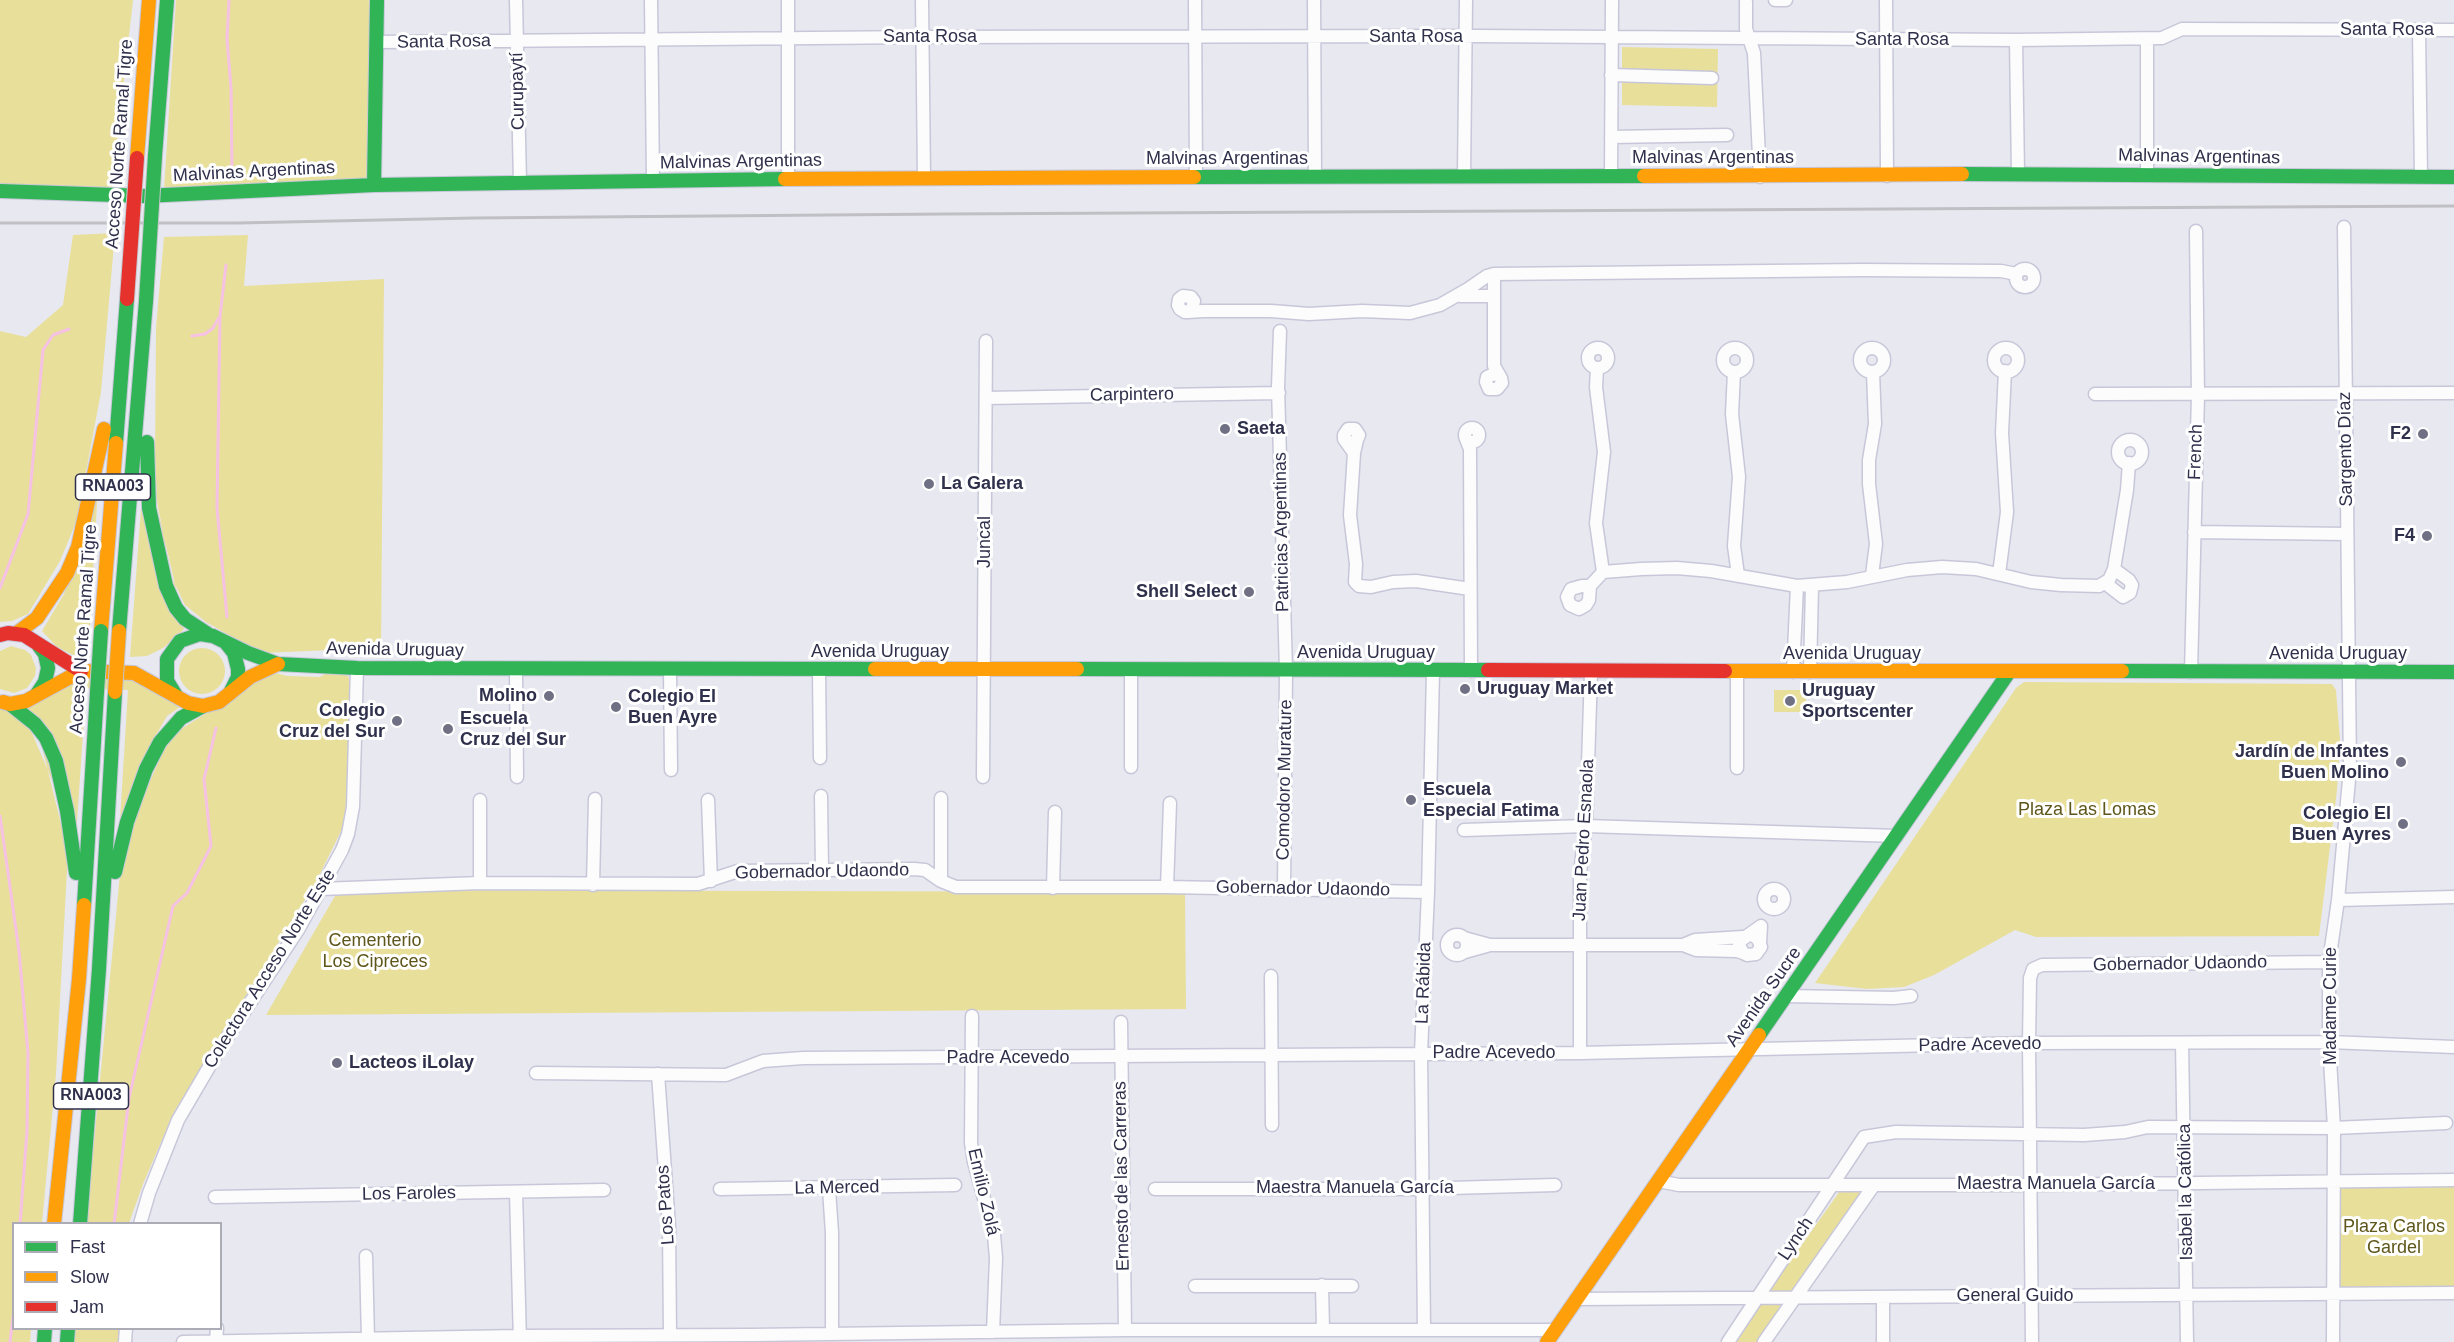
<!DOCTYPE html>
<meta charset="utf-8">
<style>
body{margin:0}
#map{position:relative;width:2454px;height:1342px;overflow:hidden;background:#e8e8f0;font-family:Arial,sans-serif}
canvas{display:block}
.legend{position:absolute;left:12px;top:1222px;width:210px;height:108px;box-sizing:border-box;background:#fff;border:2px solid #acacb7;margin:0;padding:8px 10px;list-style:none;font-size:18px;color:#2f304b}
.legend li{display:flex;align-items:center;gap:12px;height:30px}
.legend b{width:30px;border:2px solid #acacb7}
</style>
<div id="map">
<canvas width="2454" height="1342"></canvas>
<ul class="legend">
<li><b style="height:8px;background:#30b455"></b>Fast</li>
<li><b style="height:8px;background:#ff9f0a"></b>Slow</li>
<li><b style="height:8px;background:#e5322d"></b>Jam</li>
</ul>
</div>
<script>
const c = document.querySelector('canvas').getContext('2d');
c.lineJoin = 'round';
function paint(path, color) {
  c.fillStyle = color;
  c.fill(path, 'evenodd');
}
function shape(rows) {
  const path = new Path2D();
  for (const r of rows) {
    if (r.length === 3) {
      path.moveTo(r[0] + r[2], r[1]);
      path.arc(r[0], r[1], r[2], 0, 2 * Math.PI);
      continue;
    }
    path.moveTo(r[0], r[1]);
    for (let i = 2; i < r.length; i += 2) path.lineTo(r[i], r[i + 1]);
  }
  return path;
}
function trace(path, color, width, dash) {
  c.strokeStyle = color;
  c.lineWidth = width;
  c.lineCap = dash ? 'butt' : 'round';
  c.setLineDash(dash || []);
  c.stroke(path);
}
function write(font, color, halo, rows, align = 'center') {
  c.font = font + ' Arial,sans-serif';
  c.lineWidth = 6;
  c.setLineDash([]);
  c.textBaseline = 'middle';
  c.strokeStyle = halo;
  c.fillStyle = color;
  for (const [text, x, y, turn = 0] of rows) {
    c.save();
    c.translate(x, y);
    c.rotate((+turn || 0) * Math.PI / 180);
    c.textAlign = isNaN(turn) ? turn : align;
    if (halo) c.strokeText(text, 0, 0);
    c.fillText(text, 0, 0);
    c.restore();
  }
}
const green = shape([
 [0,0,133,0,111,196,0,189],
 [176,0,369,0,370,171,366,178,164,190],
 [1622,47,1718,49,1717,107,1622,105],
 [115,233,101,392,77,520,60,561,28,614,12,621,0,622,0,331,26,337,63,305,73,235],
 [248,235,244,286,384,279,381,648,261,653,206,622,185,605,172,578,157,501,155,456,156,328,164,237],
 [145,455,185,627,179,635,163,648,147,656,130,657],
 [98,487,88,657,73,655,57,647,42,631,64,594],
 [11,646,25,650,31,655,36,668,35,676,27,688,14,693,0,689,0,651],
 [202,671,23],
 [272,672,287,676,320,677,327,673,343,674,348,676,351,686,345,823,317,880,174,1112,143,1184,129,1223,86,1224,120,874,131,824,170,736],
 [85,675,125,675,183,705,167,716,156,735,120,820,128,690,86,688,76,837,21,707],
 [2024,682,2332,684,2336,690,2340,740,2337,790,2319,936,2036,937,2015,930,1934,975,1904,987,1867,989,1815,983,2016,688],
 [1774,690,1806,690,1806,712,1774,712],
 [0,704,38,731,68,852,56,1074,42,1223,14,1224,14,1328,31,1329,30,1342,0,1342],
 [359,890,1185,892,1186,1009,266,1015,335,896],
 [2454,1180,2454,1293,2333,1294,2334,1182],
 [1865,1189,1760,1342,1737,1342,1761,1302,1840,1191],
 [75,1329,121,1329,120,1342,74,1342]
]);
const stream = shape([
 [229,0,227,39,231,88,232,172],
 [220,316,217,508,227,617],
 [192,336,205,334,213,328,220,316,226,265],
 [0,588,28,514,43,350,53,335,69,329],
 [0,816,19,951,28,1053,27,1131,20,1224],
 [114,1224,129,1098,173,906,187,893,211,846,204,779,216,728],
 [10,1342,14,1309]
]);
const street = shape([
 [516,0,520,183],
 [651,0,653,181],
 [788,0,788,179],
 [922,0,924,178],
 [1195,0,1196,177],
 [1314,0,1315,176],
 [1775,0,1786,0],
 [1886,0,1887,176],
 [1746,2,1746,29,1754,53,1760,177],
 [2419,31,2421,177],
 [2016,40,2018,174],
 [377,42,922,37,1477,36,2016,40,2162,38,2182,29,2454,30],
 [1611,75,1712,78],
 [1611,137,1727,135],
 [1611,175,1612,0],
 [2147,175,2147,39],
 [1464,176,1466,0],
 [2025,278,9],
 [1494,274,1494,366,1501,378,1502,383,1497,389,1489,389,1486,382,1487,377,1494,374,1499,376],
 [1460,296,1494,296],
 [1188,312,1192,309,1194,301,1191,297,1183,296,1179,299,1178,305,1180,309,1185,312,1188,312,1203,311,1271,311,1309,314,1362,311,1410,313,1440,305,1468,289,1487,276,1494,274,1863,270,2001,271,2017,274],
 [1280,331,1278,387,1286,671,1284,889],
 [1598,358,10],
 [2006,360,12],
 [1735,360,12],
 [1872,360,12],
 [1597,368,1596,387,1604,452,1596,523,1603,572],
 [1734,372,1732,414,1739,477,1734,546,1738,575],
 [2095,394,2454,393],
 [986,398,1279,393],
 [1472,435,7],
 [1466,439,1470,449,1471,671],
 [1357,440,1354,453,1350,515,1356,564,1355,582,1359,586,1371,587,1393,582,1416,581,1470,589],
 [2130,452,12],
 [1346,441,1351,443,1357,440,1359,435,1355,429,1348,429,1344,435,1344,439,1354,453],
 [2194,532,2347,534],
 [1999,574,2007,512,2002,433,2005,371],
 [1872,575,1876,544,1869,484,1869,460,1875,424,1873,372],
 [2105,583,2123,597,2130,593,2132,585,2129,580,2114,569],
 [1590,586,1582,586,1571,589,1567,597,1570,605,1579,609,1586,605,1589,600,1590,586,1603,572,1641,569,1677,568,1711,571,1797,586,1847,582,1907,570,1942,567,1976,569,2031,582,2061,585,2099,586,2109,580,2114,569,2127,490,2129,463],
 [516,670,517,777],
 [670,670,671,770],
 [819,670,820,758],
 [1131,671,1131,767],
 [1737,672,1737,768],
 [1793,672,1797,586],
 [1810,672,1812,586],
 [2191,672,2198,395,2196,231],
 [983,777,986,341],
 [821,796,822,870],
 [941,798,941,881],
 [480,800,480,883],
 [708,800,711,881],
 [1464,830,1586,826,1897,836],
 [593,885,595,799],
 [1167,887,1170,803],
 [1053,888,1055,812],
 [1774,899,10],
 [321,889,480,883,698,884,738,871,914,869,925,870,941,881,956,887,1167,887,1428,892],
 [2338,900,2454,897],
 [1751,934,1758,939,1761,947,1756,954,1747,955,1743,953,1739,945,1740,941,1761,926,1760,943],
 [1457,945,10],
 [1743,937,1695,940,1683,945,1696,950,1737,951,1743,953],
 [1464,938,1490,945,1465,952],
 [1490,945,1683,945],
 [1271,976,1272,1125],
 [1787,996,1894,998,1911,996],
 [972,1016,971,1143,974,1162,994,1235,996,1258,993,1332],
 [1121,1022,1125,1330],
 [2182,1043,2187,1342],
 [1580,1053,1580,873,1586,826,1591,672],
 [536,1073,726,1075,763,1061,803,1058,1580,1053,2029,1043,2329,1042,2454,1047],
 [658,1074,669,1226,670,1335],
 [1658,1181,1679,1185,2031,1185,2454,1180],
 [720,1189,955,1185],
 [829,1189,832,1233,832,1333],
 [1155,1189,1415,1189,1555,1185],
 [516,1192,520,1342],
 [215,1197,604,1190],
 [140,1224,149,1193,178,1120,219,1050,298,930,342,850,348,834,353,807,357,668],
 [366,1256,368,1340],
 [1322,1285,1323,1330],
 [1195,1286,1352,1286],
 [1576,1299,2454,1293],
 [1424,1330,1421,1053,1428,892,1433,671],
 [216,1341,217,1328],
 [125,1342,126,1328],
 [183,1342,519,1336,752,1335,1125,1330,1555,1330],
 [1728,1342,1864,1137,1896,1132,2084,1135,2125,1132,2148,1127,2334,1128,2446,1123],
 [1764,1342,1874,1185],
 [1883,1342,1883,1297],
 [2032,1342,2029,1043,2030,978,2033,969,2042,965,2329,962],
 [2333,1342,2334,1128,2329,1042,2329,962,2338,900,2350,769,2344,227]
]);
const fast = shape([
 [155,156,167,0],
 [1962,174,2454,177],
 [1194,177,1644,176],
 [374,185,377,0],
 [0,191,144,196,374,185,785,179],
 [147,442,149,508,166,586,176,608,185,619,208,634],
 [116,443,127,299],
 [119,631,146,301],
 [226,643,234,653,238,669,238,677,231,691],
 [1077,669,1488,670],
 [2122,671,2454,672],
 [37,694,45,682,48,668,45,654,39,646],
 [175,694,167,681,167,659,180,641,200,634,213,636,248,653,278,664,357,668,875,669],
 [10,704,35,724,46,738,56,761,67,811,76,873],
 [115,872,127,822,146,769,160,742,181,718,203,706],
 [84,905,97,692],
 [1759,1035,2009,672],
 [80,1224,99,969,115,692],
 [44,1342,45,1328],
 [67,1342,68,1328]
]);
const slow = shape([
 [137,158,149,0],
 [1644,176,1962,174],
 [785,179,1194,177],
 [101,631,116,443],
 [17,633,37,618,67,573,78,547,104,429],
 [875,669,1077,669],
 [1725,671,2122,671],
 [3,702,10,704,26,701,81,671,134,673,188,703,203,706,219,702,250,677,278,664],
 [54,1224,79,979,84,905],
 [1547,1342,1759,1035]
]);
const jam = shape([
 [0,635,8,633,24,635,81,671],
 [1488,670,1725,671]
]);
const rail = shape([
 [0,223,238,223,474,218,945,214,2454,206]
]);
const fastBridge = shape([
 [146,301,155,156],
 [97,692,101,631]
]);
const slowBridge = shape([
 [115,692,119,631]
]);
const jamBridge = shape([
 [127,299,137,158]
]);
const markers = [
 [1225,429,6,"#707085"],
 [2423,434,6,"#707085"],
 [929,484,6,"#707085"],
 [2427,536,6,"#707085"],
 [1249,592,6,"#707085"],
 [1465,689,6,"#707085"],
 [549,696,6,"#707085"],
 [1790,701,6,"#707085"],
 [616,707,6,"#707085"],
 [397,721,6,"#707085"],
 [448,729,6,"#707085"],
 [2401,762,6,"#707085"],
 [1411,800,6,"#707085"],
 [2403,824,6,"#707085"],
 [337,1063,6,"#707085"]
];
const shields = [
 [113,487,75],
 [91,1096,75]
];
const shieldNames = [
 ["RNA003",113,487],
 ["RNA003",91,1096]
];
const streetNames = [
 ["Santa Rosa",2387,30],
 ["Santa Rosa",930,37],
 ["Santa Rosa",1416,37],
 ["Santa Rosa",1902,40],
 ["Santa Rosa",444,42,-1],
 ["Curupaytí",518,91,-91],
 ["Acceso Norte Ramal Tigre",120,144,-86],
 ["Malvinas Argentinas",2199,157,1],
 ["Malvinas Argentinas",1713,158],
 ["Malvinas Argentinas",1227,159],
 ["Malvinas Argentinas",741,162,-1],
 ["Malvinas Argentinas",254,172,-3],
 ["Carpintero",1132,395,-1],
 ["Sargento Díaz",2346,449,-91],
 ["French",2196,452,-88],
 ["Patricias Argentinas",1282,532,-91],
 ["Juncal",985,542,-90],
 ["Acceso Norte Ramal Tigre",84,629,-86],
 ["Avenida Uruguay",395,650,1],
 ["Avenida Uruguay",880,652],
 ["Avenida Uruguay",1366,653],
 ["Avenida Uruguay",1852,654],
 ["Avenida Uruguay",2338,654],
 ["Comodoro Murature",1285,780,-89],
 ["Juan Pedro Esnaola",1584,840,-87],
 ["Gobernador Udaondo",822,872,-1],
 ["Gobernador Udaondo",1303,889,1],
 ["Gobernador Udaondo",2180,964,-1],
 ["Colectora Acceso Norte Este",270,969,-58],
 ["La Rábida",1424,983,-88],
 ["Avenida Sucre",1764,997,-55],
 ["Madame Curie",2331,1006,-90],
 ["Padre Acevedo",1980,1045,-1],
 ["Padre Acevedo",1494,1053],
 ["Padre Acevedo",1008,1058],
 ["Ernesto de las Carreras",1122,1176,-91],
 ["Maestra Manuela García",2056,1184],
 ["La Merced",837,1188,-1],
 ["Maestra Manuela García",1355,1188],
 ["Emilio Zolá",983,1192,77],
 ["Isabel la Católica",2186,1192,-91],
 ["Los Faroles",409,1194,-1],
 ["Los Patos",666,1205,-94],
 ["Lynch",1796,1239,-56],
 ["General Guido",2015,1296]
];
const poiNames = [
 ["Saeta",1237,429],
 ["F2",2411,434,"right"],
 ["La Galera",941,484],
 ["F4",2415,536,"right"],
 ["Shell Select",1237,592,"right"],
 ["Uruguay Market",1477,689],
 ["Uruguay",1802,691],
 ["Sportscenter",1802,712],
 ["Molino",537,696,"right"],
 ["Colegio El",628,697],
 ["Buen Ayre",628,718],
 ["Colegio",385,711,"right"],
 ["Cruz del Sur",385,732,"right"],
 ["Escuela",460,719],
 ["Cruz del Sur",460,740],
 ["Jardín de Infantes",2389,752,"right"],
 ["Buen Molino",2389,773,"right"],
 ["Escuela",1423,790],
 ["Especial Fatima",1423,811],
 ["Colegio El",2391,814,"right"],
 ["Buen Ayres",2391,835,"right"],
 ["Lacteos iLolay",349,1063]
];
const parkNames = [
 ["Plaza Las Lomas",2087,810],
 ["Cementerio",375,941],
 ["Los Cipreces",375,962],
 ["Plaza Carlos",2394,1227],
 ["Gardel",2394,1248]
];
paint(green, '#e8df9b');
trace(stream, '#f5c2e3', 3);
trace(street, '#c7c7d9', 15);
trace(fast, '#c7c7d9', 16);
trace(slow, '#c7c7d9', 16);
trace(jam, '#c7c7d9', 16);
trace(street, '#fcfcfd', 12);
trace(fast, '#30b455', 14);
trace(slow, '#ff9f0a', 14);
trace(jam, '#e5322d', 14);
trace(rail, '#bfbfc4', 3);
trace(fastBridge, '#c5c6ce', 16, []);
trace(slowBridge, '#c5c6ce', 16, []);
trace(jamBridge, '#c5c6ce', 16, []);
trace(fastBridge, '#30b455', 14);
trace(slowBridge, '#ff9f0a', 14);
trace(jamBridge, '#e5322d', 14);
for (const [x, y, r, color] of markers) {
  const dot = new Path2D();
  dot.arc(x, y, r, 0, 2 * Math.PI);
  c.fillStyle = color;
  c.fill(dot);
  trace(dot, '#fff', 2);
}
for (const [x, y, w] of shields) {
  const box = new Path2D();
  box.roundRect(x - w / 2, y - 13, w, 26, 4.5);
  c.fillStyle = '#fff';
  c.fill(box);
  trace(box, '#2f304b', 1.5);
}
write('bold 16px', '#2f304b', null, shieldNames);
write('18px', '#2f304b', '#fff', streetNames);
write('bold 18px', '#2f304b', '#fff', poiNames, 'left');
write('18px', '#5e561a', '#fff', parkNames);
</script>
